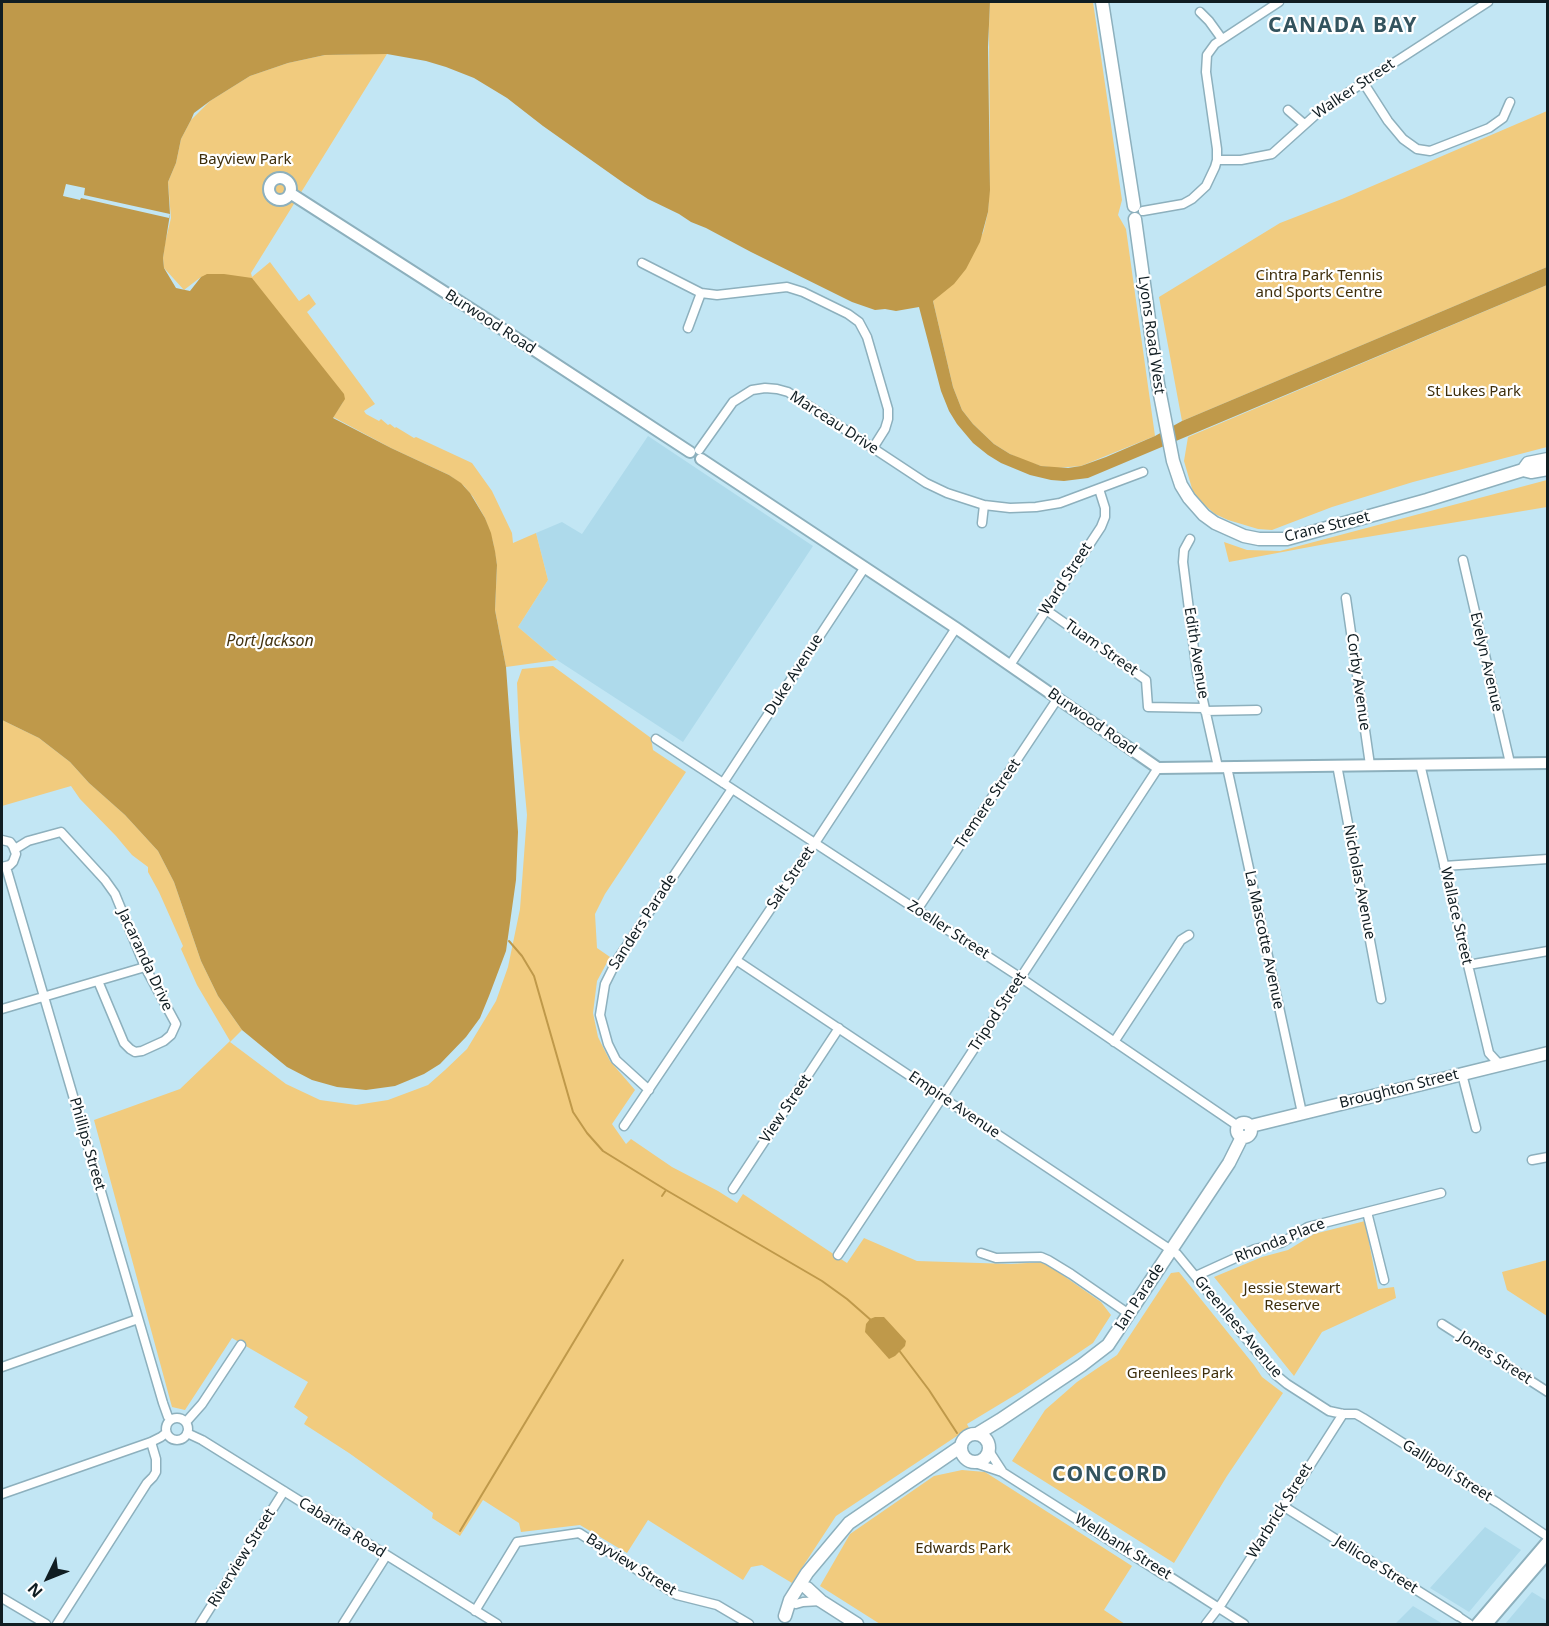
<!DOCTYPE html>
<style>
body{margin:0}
#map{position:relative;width:1549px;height:1626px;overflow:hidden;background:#c2e6f4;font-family:"Noto Sans",sans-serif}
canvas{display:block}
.frame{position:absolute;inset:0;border:3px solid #101d22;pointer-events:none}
.north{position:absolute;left:18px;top:1548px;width:60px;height:60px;-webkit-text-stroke:4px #fff;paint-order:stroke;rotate:227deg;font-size:16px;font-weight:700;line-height:24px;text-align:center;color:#101d22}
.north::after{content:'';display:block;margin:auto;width:21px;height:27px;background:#101d22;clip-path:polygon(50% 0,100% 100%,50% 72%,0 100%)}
</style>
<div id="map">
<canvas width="1549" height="1626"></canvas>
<div class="frame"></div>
<div class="north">N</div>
</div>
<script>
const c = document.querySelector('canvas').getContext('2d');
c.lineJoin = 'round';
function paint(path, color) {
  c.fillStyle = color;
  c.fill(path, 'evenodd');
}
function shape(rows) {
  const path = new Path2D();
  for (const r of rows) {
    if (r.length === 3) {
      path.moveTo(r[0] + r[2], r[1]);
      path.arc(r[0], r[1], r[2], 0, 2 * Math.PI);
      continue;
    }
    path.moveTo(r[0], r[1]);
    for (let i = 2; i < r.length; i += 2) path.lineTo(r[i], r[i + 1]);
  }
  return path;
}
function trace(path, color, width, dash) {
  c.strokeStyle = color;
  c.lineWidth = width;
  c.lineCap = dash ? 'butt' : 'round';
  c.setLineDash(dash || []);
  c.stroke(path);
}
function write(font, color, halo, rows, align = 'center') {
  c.font = font + ' "Noto Sans",sans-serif';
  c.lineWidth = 4.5;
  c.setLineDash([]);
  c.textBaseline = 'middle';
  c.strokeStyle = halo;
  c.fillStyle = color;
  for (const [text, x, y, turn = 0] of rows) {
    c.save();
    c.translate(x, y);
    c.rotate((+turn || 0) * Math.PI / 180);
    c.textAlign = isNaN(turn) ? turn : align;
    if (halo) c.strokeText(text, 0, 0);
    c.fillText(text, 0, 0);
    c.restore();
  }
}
const built = shape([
 [648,436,813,546,683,742,557,660,518,627,548,580,536,533,562,522,582,534],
 [1485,1527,1521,1550,1469,1612,1430,1588],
 [1532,1592,1547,1601,1547,1624,1505,1624],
 [1413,1606,1443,1624,1444,1624,1395,1624]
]);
const green = shape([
 [990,2,1093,2,1122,200,1118,215,1126,229,1155,436,1081,466,1057,468,1041,466,1025,461,1010,454,994,444,973,424,962,410,953,387,933,301,983,233,988,212,990,180,989,26],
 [364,54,387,54,251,273,252,277,270,262,299,301,309,294,316,304,307,312,375,404,364,411,366,414,379,421,381,419,388,425,390,424,395,428,396,427,414,438,416,437,472,463,492,491,512,533,513,543,536,533,548,580,518,627,557,660,506,667,495,610,497,565,493,542,485,518,473,497,464,486,449,475,391,448,333,417,343,402,201,277,184,290,164,268,163,258,165,243,171,218,168,182,176,163,181,139,191,120,210,101,250,76,288,63,325,55],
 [1547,111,1547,267,1182,421,1159,297,1280,223,1342,199],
 [1547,285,1547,447,1413,482,1332,507,1272,530,1258,529,1228,520,1215,514,1201,502,1193,492,1184,461,1188,437],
 [1547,480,1547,507,1331,543,1229,562,1224,542,1247,550,1280,551],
 [553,666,651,738,653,750,686,772,605,894,595,914,597,948,610,957,597,981,593,1013,598,1037,610,1061,635,1090,612,1124,626,1144,631,1139,672,1167,718,1191,737,1203,743,1194,847,1263,864,1238,917,1261,1011,1264,1044,1262,1101,1302,1111,1315,1093,1343,1020,1392,967,1424,969,1428,836,1516,792,1583,762,1565,751,1567,743,1580,648,1520,627,1553,580,1525,521,1532,519,1523,483,1500,460,1536,432,1518,433,1513,349,1453,304,1424,308,1417,294,1407,308,1382,232,1338,185,1410,172,1407,94,1120,180,1089,230,1041,197,985,181,949,183,946,159,892,148,872,148,867,132,855,116,836,80,799,71,786,2,806,2,720,39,738,70,762,89,783,125,815,158,851,174,882,201,961,218,996,242,1030,230,1042,286,1084,320,1100,356,1105,388,1100,428,1085,445,1070,467,1049,496,1001,508,967,520,909,527,815,519,730,517,683,522,669],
 [1365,1221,1378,1289,1394,1287,1396,1298,1322,1332,1294,1376,1214,1277,1262,1257,1288,1250,1314,1234],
 [1547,1260,1548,1260,1547,1316,1507,1290,1502,1272],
 [1179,1272,1254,1365,1262,1377,1283,1393,1227,1476,1174,1563,1012,1461,1045,1410,1077,1382,1117,1355,1171,1273],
 [962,1470,985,1472,1132,1566,1104,1610,1125,1624,880,1624,820,1586,850,1534,934,1476]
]);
const water = shape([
 [2,2,990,2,988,47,990,190,988,212,980,242,966,269,954,284,933,301,953,387,962,410,973,424,994,444,1010,454,1041,466,1068,468,1081,466,1106,457,1155,436,1182,421,1547,267,1547,285,1088,478,1064,481,1051,480,1030,475,1001,463,988,455,973,443,957,424,949,411,941,391,919,307,896,311,885,309,875,310,852,302,751,252,706,228,691,222,679,214,648,199,625,184,543,126,507,98,474,78,446,67,426,61,387,54,325,55,288,63,250,76,210,101,194,113,191,120,181,139,176,163,168,182,170,214,163,258,164,268,176,288,190,291,201,277,207,274,224,274,252,278,344,394,345,399,333,418,391,448,449,475,461,483,470,493,485,518,491,533,495,551,497,565,495,610,506,667,518,832,516,880,506,951,489,996,480,1018,466,1037,440,1064,424,1074,395,1086,366,1090,337,1087,312,1080,287,1067,242,1030,218,996,201,961,174,882,158,851,125,815,89,783,70,762,39,738,2,720],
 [875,1317,884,1317,906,1341,905,1346,895,1356,889,1359,865,1332,866,1324,870,1319]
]);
const pier = shape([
 [66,184,85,188,84,195,170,214,169,218,81,198,80,200,63,196]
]);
const stream = shape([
 [509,941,522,956,534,976,573,1112,587,1133,603,1151,666,1190,822,1281,847,1299,872,1321],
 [662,1196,666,1190],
 [898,1349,929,1390,957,1433],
 [460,1531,623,1260]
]);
const pedestrian = shape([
 [1458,1616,1470,1624]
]);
const minor = shape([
 [1200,12,1209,21,1222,39],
 [1363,82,1388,121,1403,139,1417,149,1430,151,1489,128,1503,118,1510,102],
 [1288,110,1304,124],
 [1217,160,1241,160,1272,154,1321,110,1488,2],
 [1143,211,1183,204,1192,199,1206,186,1215,167,1217,160,1217,149,1206,72,1207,55,1215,44,1279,2],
 [642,263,701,293,717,295,787,287,803,292,848,314,859,322,867,337,888,409,888,419,885,429,873,448],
 [688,328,701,293],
 [699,450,733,402,752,390,765,388,777,389,788,392,926,483,947,493,984,505,1010,508,1036,507,1060,503,1143,472],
 [982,523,984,505],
 [1190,539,1184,550,1183,562,1197,673,1218,767],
 [1463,560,1510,763],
 [1346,598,1370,765],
 [1046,610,1146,680,1148,707,1204,708],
 [1010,665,1101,527,1105,517,1105,508,1099,489],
 [1205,711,1257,710],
 [656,739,1021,978,1238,1126],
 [1420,764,1489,1053,1500,1065],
 [1337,765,1381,999],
 [1227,767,1302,1113],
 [723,783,865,567],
 [2,840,10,842,13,846,16,854,13,862,10,865,2,867],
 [15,849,28,841,61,832,105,880,115,894,145,967,176,1024,171,1035,164,1041,142,1051,135,1052,130,1049,124,1043,98,981],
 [1444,866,1548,859],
 [6,867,163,1403,168,1417,171,1419],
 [917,910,1058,698],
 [736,960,1177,1254,1276,1375,1287,1384,1329,1411,1343,1414,1356,1414,1363,1418,1498,1503,1548,1537],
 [1468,965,1548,951],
 [2,1009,145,967],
 [1114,1042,1181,940,1189,935],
 [1462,1074,1476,1128],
 [649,1090,616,1060,608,1044,600,1015,605,984,617,960,732,789],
 [624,1126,815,843,956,628],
 [1532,1160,1548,1157],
 [733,1189,839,1028],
 [1367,1212,1384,1280],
 [981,1253,996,1258,1041,1257,1048,1260,1071,1274,1129,1314],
 [838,1255,947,1090,1158,768],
 [1196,1276,1255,1249,1281,1243,1308,1227,1441,1193],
 [1442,1324,1548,1392],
 [2,1367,138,1319],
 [177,1429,11],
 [186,1422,202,1404,241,1345],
 [187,1433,202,1440,497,1624],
 [989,1451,1002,1471],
 [972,1462,1002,1472,1164,1575,1172,1578,1244,1624],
 [2,1494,151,1442,161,1437,166,1433],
 [1283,1506,1458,1616],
 [2,1598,46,1624],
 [796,1604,803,1602,821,1601],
 [475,1611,517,1542,579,1533,677,1595,717,1605,749,1624],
 [57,1624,147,1483,153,1477,156,1472,156,1459,151,1442],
 [200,1624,284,1491],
 [343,1624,386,1556],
 [1206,1624,1222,1603,1343,1414]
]);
const tertiary = shape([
 [280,189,11],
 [290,193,499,327,690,452],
 [701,459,956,628,1158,768,1548,763],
 [1477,1624,1548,1541],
 [1487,1624,1548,1553]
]);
const secondary = shape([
 [1102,2,1134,206],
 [1135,219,1158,384,1173,461,1181,485,1189,498,1204,515,1215,523,1244,536,1259,539,1287,539,1427,500,1523,470,1531,472,1548,469],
 [1523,470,1528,463,1548,459],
 [1244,1130,7],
 [1251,1126,1548,1053],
 [975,1448,14],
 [977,1434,1000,1420,1082,1365,1108,1345,1229,1163,1242,1137],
 [807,1588,821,1601,857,1624],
 [785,1616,790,1600,807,1573,849,1523,960,1447]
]);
const streetNames = [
 ["Walker Street",1354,89,-34],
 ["Burwood Road",490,322,33],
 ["Lyons Road West",1151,335,82],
 ["Marceau Drive",834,423,33],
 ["Crane Street",1327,527,-14],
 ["Ward Street",1066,579,-57],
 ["Tuam Street",1101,648,35],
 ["Edith Avenue",1196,653,81],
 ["Evelyn Avenue",1486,662,77],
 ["Duke Avenue",794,675,-57],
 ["Corby Avenue",1358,682,82],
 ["Burwood Road",1092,722,35],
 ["Tremere Street",988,804,-56],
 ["Salt Street",791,878,-56],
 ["Nicholas Avenue",1359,882,79],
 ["Wallace Street",1456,916,77],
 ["Sanders Parade",643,922,-57],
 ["Zoeller Street",948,930,33],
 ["La Mascotte Avenue",1264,940,78],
 ["Jacaranda Drive",145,960,65],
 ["Tripod Street",998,1012,-57],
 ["Broughton Street",1399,1089,-14],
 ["Empire Avenue",954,1105,34],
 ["View Street",786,1109,-56],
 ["Phillips Street",87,1144,74],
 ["Rhonda Place",1280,1241,-22],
 ["Ian Parade",1140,1297,-57],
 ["Greenlees Avenue",1238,1327,50],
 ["Jones Street",1495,1358,33],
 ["Gallipoli Street",1447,1471,32],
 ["Warbrick Street",1280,1511,-58],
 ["Cabarita Road",342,1528,32],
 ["Wellbank Street",1123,1547,32],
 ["Riverview Street",242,1558,-58],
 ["Bayview Street",631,1565,32],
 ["Jellicoe Street",1376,1565,32]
];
const parkNames = [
 ["Bayview Park",245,160],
 ["Cintra Park Tennis",1319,276],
 ["and Sports Centre",1319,293],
 ["St Lukes Park",1474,392],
 ["Jessie Stewart",1292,1289],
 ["Reserve",1292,1306],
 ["Greenlees Park",1180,1374],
 ["Edwards Park",963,1549]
];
const waterNames = [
 ["Port Jackson",270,641]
];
const districtNames = [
 ["CANADA BAY",1343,26],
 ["CONCORD",1110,1475]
];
paint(built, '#aedaeb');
paint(green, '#f1cb7e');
paint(water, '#bf994a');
paint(pier, '#c2e6f4');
trace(stream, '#bf994a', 2);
trace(pedestrian, '#8db0bd', 10);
trace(minor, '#8db0bd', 11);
trace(tertiary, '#8db0bd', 14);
trace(secondary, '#8db0bd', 15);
trace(pedestrian, '#fff', 7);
trace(minor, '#fff', 8);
trace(tertiary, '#fff', 10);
trace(secondary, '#fff', 12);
write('15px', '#101d22', '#fff', streetNames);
write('15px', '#3e2e0b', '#fff', parkNames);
write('italic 16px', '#433311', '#fff', waterNames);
c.letterSpacing = '1.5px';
write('bold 21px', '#33535e', '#fff', districtNames);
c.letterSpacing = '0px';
</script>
